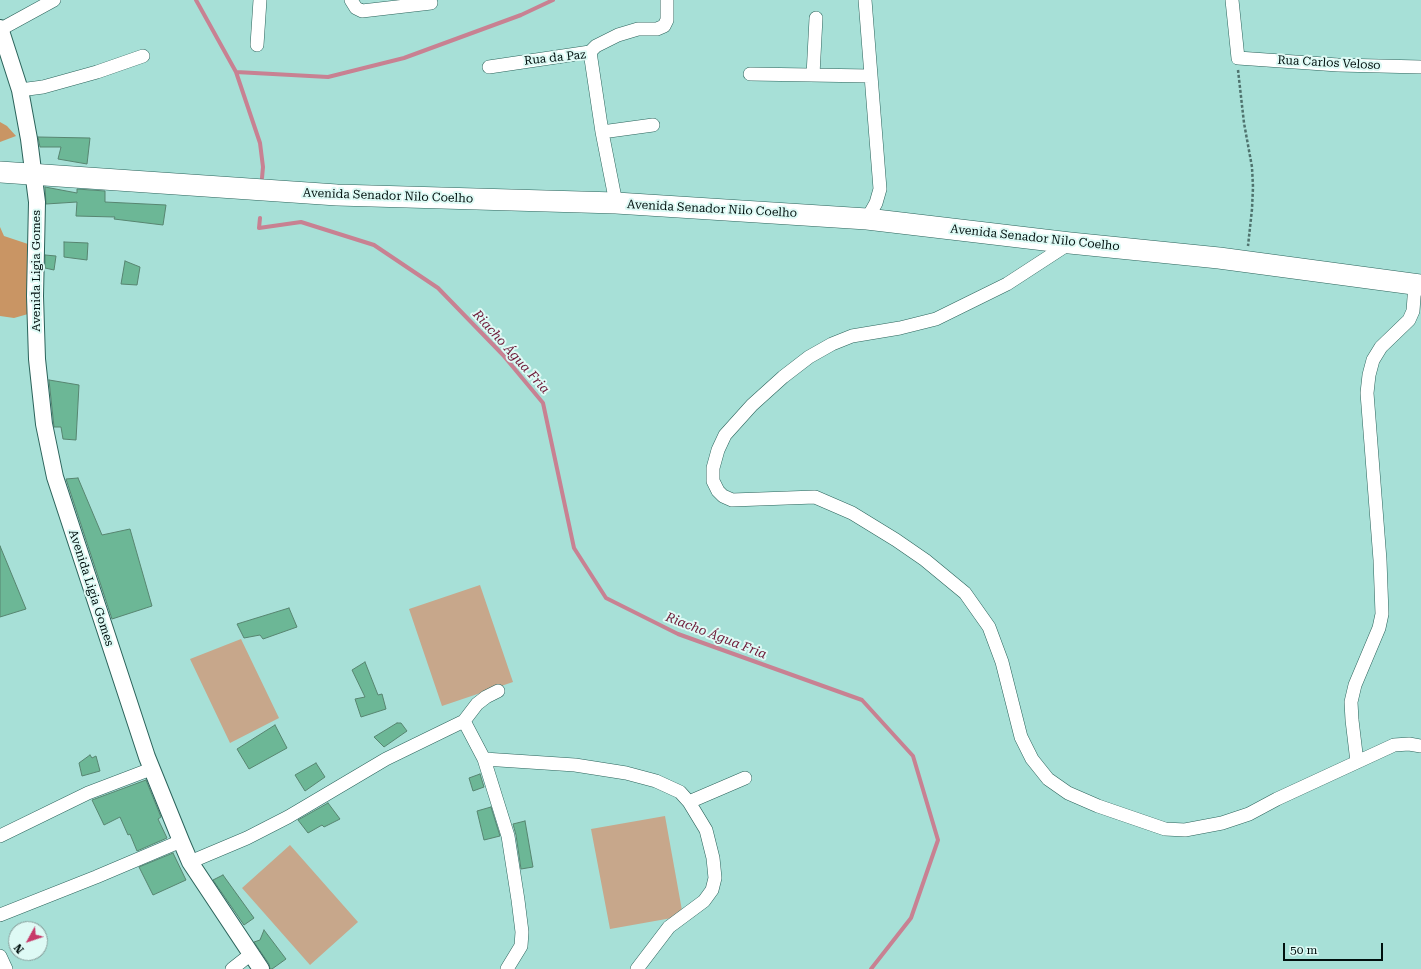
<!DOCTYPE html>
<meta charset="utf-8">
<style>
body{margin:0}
#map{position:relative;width:1421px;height:969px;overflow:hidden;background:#a7e0d7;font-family:"Roboto Serif",serif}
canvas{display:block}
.north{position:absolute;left:8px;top:921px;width:40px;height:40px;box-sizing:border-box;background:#defaf5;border:1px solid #859c99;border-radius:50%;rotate:230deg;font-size:11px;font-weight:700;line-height:16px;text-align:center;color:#00100e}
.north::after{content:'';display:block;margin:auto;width:14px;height:18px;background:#c73a6a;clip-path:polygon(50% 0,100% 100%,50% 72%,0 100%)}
.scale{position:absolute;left:1283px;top:943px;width:100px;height:18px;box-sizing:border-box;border:2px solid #00100e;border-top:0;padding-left:5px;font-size:12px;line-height:14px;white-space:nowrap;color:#00100e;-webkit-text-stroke:3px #defaf5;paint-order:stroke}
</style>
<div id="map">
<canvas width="1421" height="969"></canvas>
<div class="north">N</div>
<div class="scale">50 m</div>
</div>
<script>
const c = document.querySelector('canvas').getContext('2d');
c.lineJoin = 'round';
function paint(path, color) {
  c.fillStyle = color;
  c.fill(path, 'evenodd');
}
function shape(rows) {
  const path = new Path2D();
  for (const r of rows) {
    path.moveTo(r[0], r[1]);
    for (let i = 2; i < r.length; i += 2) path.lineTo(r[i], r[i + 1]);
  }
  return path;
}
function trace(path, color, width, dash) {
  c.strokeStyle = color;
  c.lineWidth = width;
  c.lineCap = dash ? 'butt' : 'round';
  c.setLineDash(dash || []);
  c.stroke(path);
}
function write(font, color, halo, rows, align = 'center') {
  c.font = font + ' "Roboto Serif",serif';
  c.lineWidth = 4;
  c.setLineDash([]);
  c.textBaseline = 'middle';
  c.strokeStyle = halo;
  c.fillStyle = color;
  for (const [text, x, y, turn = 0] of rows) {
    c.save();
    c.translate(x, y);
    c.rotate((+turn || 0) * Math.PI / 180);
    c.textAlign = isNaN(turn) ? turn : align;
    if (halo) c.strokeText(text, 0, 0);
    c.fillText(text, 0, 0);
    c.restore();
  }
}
const green = shape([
 [480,585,513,682,442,706,409,609],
 [241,639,279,718,230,743,190,659],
 [665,816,683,916,610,929,591,829],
 [290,845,358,922,310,965,242,888]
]);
const forest = shape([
 [0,122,7,126,16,136,0,142],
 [0,227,4,236,28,244,28,314,14,318,0,316]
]);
const stream = shape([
 [196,0,236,72,260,143,263,167,262,178],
 [236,72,328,77,404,58,521,15,553,0],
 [260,218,259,228,301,222,374,245,438,288,503,355,543,403,574,548,606,598,678,634,862,700,913,756,938,840,911,918,871,969]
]);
const building = shape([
 [38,137,90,138,87,164,58,159,61,147,40,147,38,137],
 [45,187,77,193,77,189,105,191,105,202,166,205,163,225,114,219,115,217,76,216,77,202,46,204,45,187],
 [64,242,88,243,87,260,64,257,64,242],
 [45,255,56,256,54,270,45,268,45,255],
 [125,261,140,267,137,285,121,284,125,261],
 [49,380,79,385,76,440,63,439,61,427,54,427,49,380],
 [78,478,102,535,130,529,152,606,112,619,66,479,78,478],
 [0,546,26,609,0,617,0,546],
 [289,608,297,627,263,639,260,635,244,638,237,624,289,608],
 [365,662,378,695,382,694,386,709,361,717,355,699,365,697,352,670,365,662],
 [397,723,401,723,407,731,384,747,374,737,397,723],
 [275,725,287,748,249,769,237,749,275,725],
 [90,755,92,758,96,756,100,771,82,776,79,763,90,755],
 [316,763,325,777,305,791,295,775,316,763],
 [480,774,484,787,473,791,469,778,480,774],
 [146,780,161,817,158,819,167,838,137,851,130,834,128,835,120,817,104,825,92,800,146,780],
 [328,803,340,819,324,827,322,825,308,833,298,820,328,803],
 [491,807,500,836,484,840,477,811,491,807],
 [525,821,533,867,521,869,516,835,513,824,525,821],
 [173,853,186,880,153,895,139,867,173,853],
 [223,875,254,918,244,925,213,880,223,875],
 [264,930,286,959,272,969,270,969,269,964,254,942,260,940,264,930]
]);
const path = shape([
 [1238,70,1244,123,1252,167,1253,187,1252,209,1248,246]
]);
const minor = shape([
 [351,0,356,8,362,11,431,3],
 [865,0,880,189,876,203,867,219],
 [1232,0,1238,58,1338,65,1421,67],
 [1,29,54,0],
 [257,45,260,0],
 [590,52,596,46,618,35,638,29,657,29,664,26,667,20,667,0],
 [489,67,590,52,602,132,616,203],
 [750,74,870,76],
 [813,75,816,18],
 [20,90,43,87,97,72,143,56],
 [602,132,653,125],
 [1070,243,1007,284,936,319,900,328,852,336,832,344,809,357,783,377,752,405,725,435,718,450,713,468,713,481,718,491,723,496,732,500,815,497,852,513,896,540,925,560,965,593,989,627,1002,662,1021,737,1032,759,1048,779,1068,793,1098,806,1165,829,1185,830,1222,823,1249,814,1277,799,1394,745,1409,744,1421,746],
 [464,721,484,759,508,836,518,900,522,932,521,946,507,969],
 [484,759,575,765,626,773,656,781,680,792,689,802,745,778],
 [1357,762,1352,720,1351,702,1355,685,1379,628,1382,614,1380,560,1367,393,1369,375,1373,360,1381,347,1409,320,1413,311,1415,284],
 [0,836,88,793,151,769],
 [190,862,247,838,288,817,386,759,464,721,477,704,486,697,498,691],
 [0,915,96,877,181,841],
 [0,956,6,969],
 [232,969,251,954],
 [637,969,669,927,704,901,712,890,715,878,713,858,706,830,689,802]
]);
const tertiary = shape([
 [0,28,20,90,29,139,37,202,35,296,37,359,44,424,55,477,147,757,181,841,190,862,261,969]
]);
const primary = shape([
 [0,172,337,195,616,203,867,219,1070,243,1219,258,1421,285]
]);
const streetNames = [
 ["Rua da Paz",555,58,-6],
 ["Rua Carlos Veloso",1329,63,3],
 ["Avenida Senador Nilo Coelho",388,196,2],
 ["Avenida Senador Nilo Coelho",712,209,3],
 ["Avenida Senador Nilo Coelho",1035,238,6],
 ["Avenida Ligia Gomes",36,271,-90],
 ["Avenida Ligia Gomes",91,588,72]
];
const waterNames = [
 ["Riacho Água Fria",511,352,48],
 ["Riacho Água Fria",716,636,21]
];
paint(green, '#c7a78b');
paint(forest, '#c99564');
trace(stream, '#c88192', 4);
paint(building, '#6cb796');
trace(building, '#578570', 1);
trace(minor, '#2b635b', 14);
trace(tertiary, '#2b635b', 18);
trace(primary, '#2b635b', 22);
trace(path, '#4f736e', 2.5, [3, 2]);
trace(minor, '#fff', 13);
trace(tertiary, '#fff', 16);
trace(primary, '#fff', 21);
write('12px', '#00100e', '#defaf5', streetNames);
write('italic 13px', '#6e1937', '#defaf5', waterNames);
</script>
